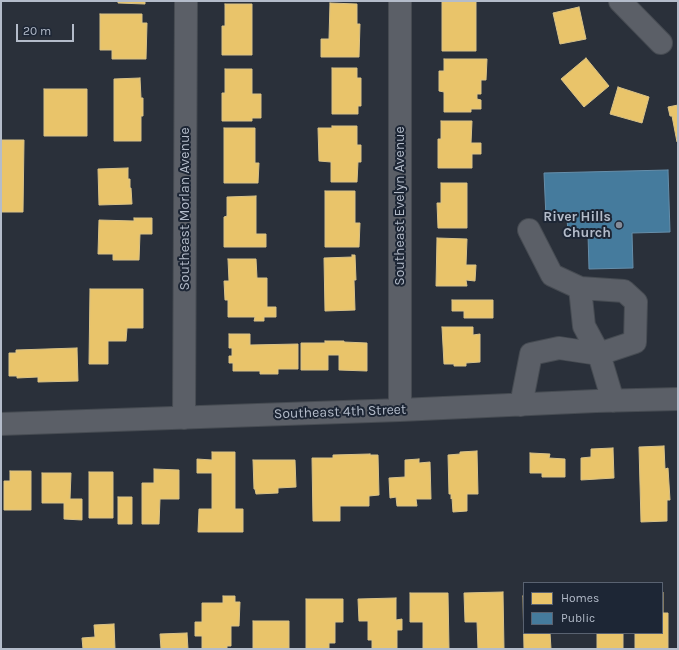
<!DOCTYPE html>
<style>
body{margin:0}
#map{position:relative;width:679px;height:650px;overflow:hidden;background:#2a303a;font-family:Karla,sans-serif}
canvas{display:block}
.frame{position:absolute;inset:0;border:2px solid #b4bcca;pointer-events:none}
.legend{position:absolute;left:523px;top:582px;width:140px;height:52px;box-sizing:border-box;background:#1d2635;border:1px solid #596271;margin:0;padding:5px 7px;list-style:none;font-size:12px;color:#b4bcca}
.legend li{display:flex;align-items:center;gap:8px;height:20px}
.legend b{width:20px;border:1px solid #596271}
.scale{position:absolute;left:16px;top:24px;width:58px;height:18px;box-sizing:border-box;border:2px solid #b4bcca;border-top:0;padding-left:5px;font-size:12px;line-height:14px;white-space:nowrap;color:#b4bcca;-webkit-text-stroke:3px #1d2635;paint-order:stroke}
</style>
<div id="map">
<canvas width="679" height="650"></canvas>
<div class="frame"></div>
<ul class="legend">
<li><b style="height:11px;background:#e9c46a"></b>Homes</li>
<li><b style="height:11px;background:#457b9d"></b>Public</li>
</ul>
<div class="scale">20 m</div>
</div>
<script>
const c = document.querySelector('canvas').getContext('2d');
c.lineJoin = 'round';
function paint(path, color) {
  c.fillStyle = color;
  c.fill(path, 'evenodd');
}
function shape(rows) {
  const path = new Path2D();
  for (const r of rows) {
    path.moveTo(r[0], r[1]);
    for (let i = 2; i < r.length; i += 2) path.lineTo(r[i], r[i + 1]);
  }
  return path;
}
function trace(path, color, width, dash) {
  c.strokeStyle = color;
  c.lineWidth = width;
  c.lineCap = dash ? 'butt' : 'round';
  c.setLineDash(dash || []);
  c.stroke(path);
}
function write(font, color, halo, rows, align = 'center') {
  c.font = font + ' Karla,sans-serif';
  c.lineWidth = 4;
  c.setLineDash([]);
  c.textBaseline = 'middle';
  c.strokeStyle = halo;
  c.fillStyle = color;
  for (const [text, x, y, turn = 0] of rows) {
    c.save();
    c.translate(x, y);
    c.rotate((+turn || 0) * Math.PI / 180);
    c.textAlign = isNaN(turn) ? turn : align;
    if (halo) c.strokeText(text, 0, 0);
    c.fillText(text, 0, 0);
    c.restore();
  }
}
const homes = shape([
 [118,1,145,1,145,4,118,3,118,1],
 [442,1,476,1,476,51,442,51,442,1],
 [330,3,357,4,357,24,360,24,359,57,321,57,321,39,329,39,330,3],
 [225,4,252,4,252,55,222,55,222,26,225,26,225,4],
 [579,7,586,39,560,44,553,13,579,7],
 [100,14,142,14,142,23,147,23,146,59,112,59,112,50,100,50,100,14],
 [586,58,609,86,584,107,561,79,586,58],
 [444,59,487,59,486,80,481,80,481,94,477,94,477,99,481,100,481,109,471,109,471,112,444,112,444,92,439,91,439,71,444,71,444,59],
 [332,68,357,68,357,78,361,78,361,106,358,106,358,114,332,114,332,68],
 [225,69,252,69,252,94,261,94,261,118,252,118,252,121,222,121,222,93,225,93,225,69],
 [140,78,141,98,143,98,143,116,141,116,141,141,114,141,114,79,140,78],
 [618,87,649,97,642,123,610,114,618,87],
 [44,89,87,89,87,136,44,136,44,89],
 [678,105,678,141,677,142,672,116,670,116,668,107,678,105],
 [441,121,472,121,471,143,481,143,481,154,472,154,472,168,438,168,438,139,441,139,441,121],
 [332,126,357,126,357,145,361,145,361,162,358,162,357,182,331,182,331,162,319,161,318,128,332,128,332,126],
 [224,128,255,128,255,163,259,163,258,183,224,183,224,128],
 [1,140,24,140,23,212,1,212,1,140],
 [128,168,128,179,130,179,130,188,131,188,132,204,99,205,98,169,128,168],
 [441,183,467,183,467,228,438,228,437,203,441,203,441,183],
 [325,191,355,191,355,223,360,223,359,247,325,247,325,191],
 [256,196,256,234,266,234,266,247,224,247,224,217,227,216,227,197,256,196],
 [134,218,152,218,152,234,140,234,139,260,113,260,113,254,98,254,99,220,134,221,134,218],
 [437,238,467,239,466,265,476,265,475,281,466,280,467,286,436,286,437,238],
 [352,255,355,255,356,280,354,280,355,310,325,311,324,258,352,257,352,255],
 [228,259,256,259,257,278,267,278,267,307,276,307,276,317,264,317,264,321,254,321,255,317,228,317,228,300,225,300,224,281,229,281,228,259],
 [90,289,143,289,143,328,127,328,126,341,108,341,108,364,89,364,90,289],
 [452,300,493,300,493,318,464,318,464,311,452,311,452,300],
 [442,327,473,327,473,335,480,334,480,362,466,363,466,366,454,366,454,364,444,364,442,327],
 [229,334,250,334,250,345,298,344,298,369,278,369,278,374,260,374,260,371,233,371,233,363,229,363,229,356,232,356,232,348,229,348,229,334],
 [325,341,344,341,344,342,367,343,367,371,339,370,339,355,328,355,328,370,301,370,301,343,325,343,325,341],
 [77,348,78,381,38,382,38,377,17,378,17,376,9,376,9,353,16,353,16,350,77,348],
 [664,446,665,469,668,468,670,500,667,500,667,521,641,522,639,447,664,446],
 [613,448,614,478,581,480,581,458,591,457,591,449,613,448],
 [477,451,478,494,467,494,467,511,453,512,452,498,451,499,451,494,449,494,448,455,460,454,460,452,477,451],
 [212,452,235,452,235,509,243,509,243,532,198,532,199,509,212,509,212,473,197,473,197,459,212,460,212,452],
 [530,453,550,454,549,458,565,459,565,477,542,477,542,473,530,473,530,453],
 [370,454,370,455,378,455,379,495,369,496,369,506,340,506,340,521,313,521,312,458,333,458,333,455,370,454],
 [419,459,419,463,430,462,431,499,416,499,417,506,397,506,396,497,390,498,389,478,405,477,405,460,419,459],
 [253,460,295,460,296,487,278,488,278,493,256,494,255,489,254,489,253,460],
 [154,469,179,470,179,499,160,499,159,524,142,524,142,483,154,483,154,469],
 [10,471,31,471,31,510,4,510,4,481,10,481,10,471],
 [89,472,113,472,113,518,89,518,89,472],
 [42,473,71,473,70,499,82,499,82,520,64,519,64,503,42,503,42,473],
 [118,497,132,497,132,524,118,524,118,497],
 [503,592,504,649,478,649,477,622,465,622,464,593,503,592],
 [662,592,663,592,663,613,668,613,668,649,635,649,635,633,662,633,662,592],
 [410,593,448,593,449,649,423,649,423,622,410,622,410,593],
 [223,596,235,596,235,602,240,602,239,626,231,626,231,646,227,646,227,649,202,649,202,636,195,636,195,622,202,622,202,603,223,603,223,596],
 [523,596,524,596,524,633,550,633,551,649,524,649,523,596],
 [396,598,396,620,402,619,402,630,397,630,397,649,372,649,372,640,368,640,368,621,359,621,358,599,396,598],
 [306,599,343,599,343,622,335,622,335,643,329,643,329,649,306,649,306,599],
 [253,621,289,621,289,649,253,649,253,621],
 [114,624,115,649,83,649,82,638,95,637,94,625,114,624],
 [187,633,188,649,161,649,160,634,187,633],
 [597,633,623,633,623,649,597,649,597,633]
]);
const public = shape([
 [668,170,670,232,632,233,633,268,589,269,588,234,568,235,567,217,546,218,544,173,668,170]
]);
const minor = shape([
 [620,1,661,43],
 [529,230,552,275,580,288,624,291,636,302,635,342,599,354,584,326,580,288],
 [521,405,531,354,559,348,599,354,613,401],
 [400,410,400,1],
 [184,418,186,1],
 [1,424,400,410,596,401,678,399]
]);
const markers = [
 [619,225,4,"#848b98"]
];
const streetNames = [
 ["Southeast Evelyn Avenue",400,206,-90],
 ["Southeast Morlan Avenue",185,209,-90],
 ["Southeast 4th Street",340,412,-2]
];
const poiNames = [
 ["River Hills",611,217],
 ["Church",611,233]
];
paint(homes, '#e9c46a');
trace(homes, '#d9c287', 1);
paint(public, '#457b9d');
trace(public, '#668eaa', 1);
trace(minor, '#464b52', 24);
trace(minor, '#5b5f67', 22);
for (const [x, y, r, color] of markers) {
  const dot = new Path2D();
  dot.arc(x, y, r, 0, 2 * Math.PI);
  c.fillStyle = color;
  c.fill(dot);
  trace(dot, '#1d2635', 1.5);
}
write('14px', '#b4bcca', '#1d2635', streetNames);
write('bold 14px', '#b4bcca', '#1d2635', poiNames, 'right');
</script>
